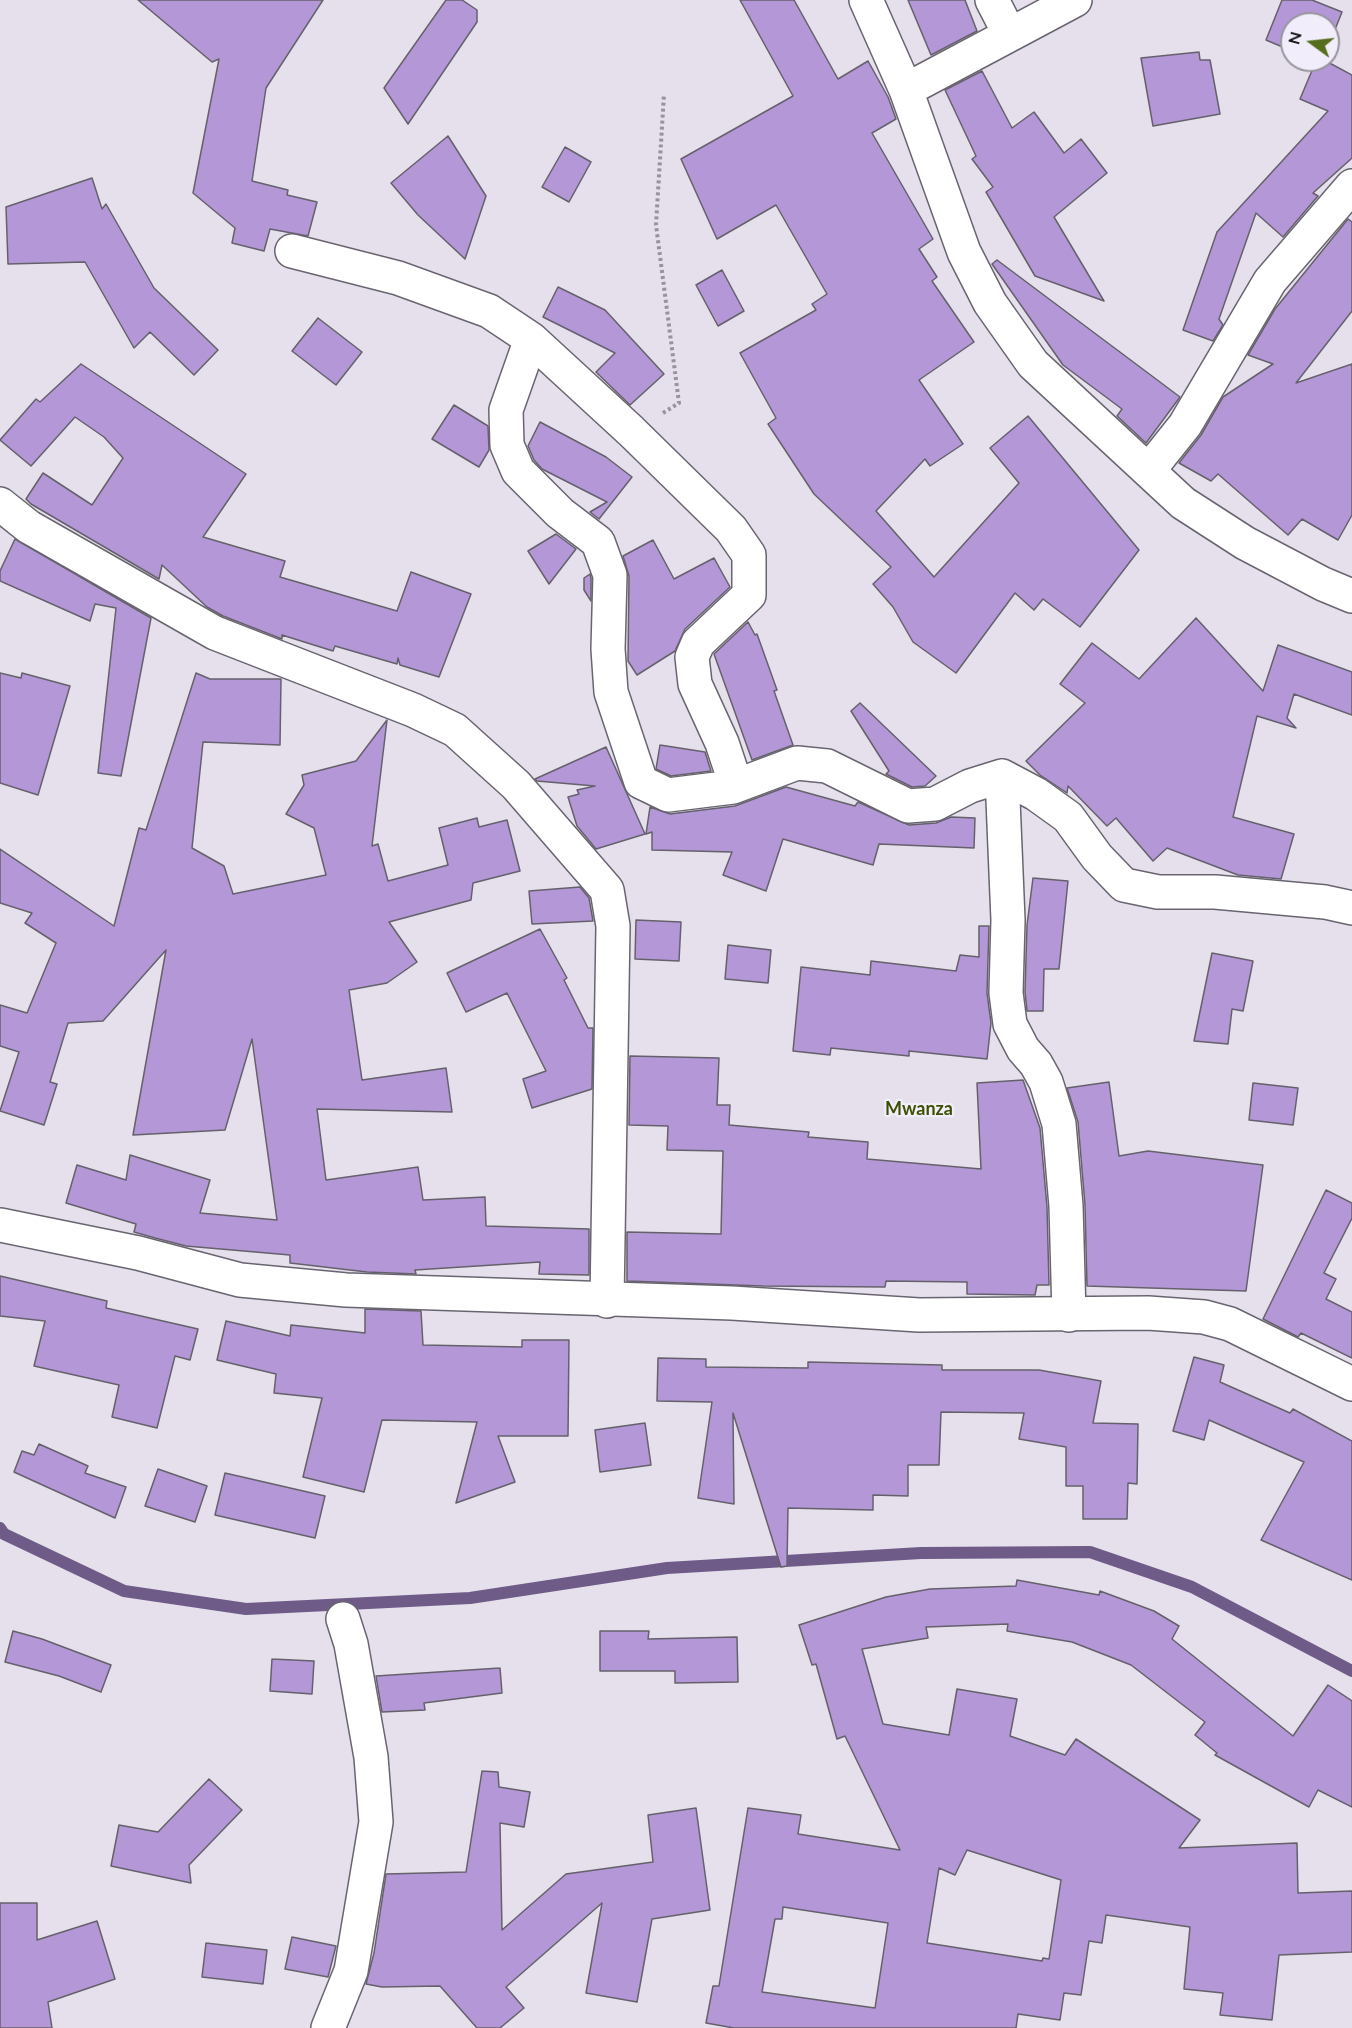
<!DOCTYPE html>
<style>
body{margin:0}
#map{position:relative;width:1352px;height:2028px;overflow:hidden;background:#e5e0ec;font-family:Lato,sans-serif}
canvas{display:block}
.north{position:absolute;left:1280px;top:12px;width:60px;height:60px;box-sizing:border-box;background:#f2edfa;border:2px solid #98949e;border-radius:50%;rotate:285deg;font-size:16px;font-weight:700;line-height:24px;text-align:center;color:#100f13}
.north::after{content:'';display:block;margin:auto;width:21px;height:27px;background:#566d1e;clip-path:polygon(50% 0,100% 100%,50% 72%,0 100%)}
</style>
<div id="map">
<canvas width="1352" height="2028"></canvas>
<div class="north">N</div>
</div>
<script>
const c = document.querySelector('canvas').getContext('2d');
c.lineJoin = 'round';
function shape(rows) {
  const path = new Path2D();
  for (const r of rows) {
    path.moveTo(r[0], r[1]);
    for (let i = 2; i < r.length; i += 2) path.lineTo(r[i], r[i + 1]);
  }
  return path;
}
function trace(path, color, width, dash) {
  c.strokeStyle = color;
  c.lineWidth = width;
  c.lineCap = dash ? 'butt' : 'round';
  c.setLineDash(dash || []);
  c.stroke(path);
}
function paint(path, color) {
  c.fillStyle = color;
  c.fill(path, 'evenodd');
}
function write(font, color, halo, rows, align = 'center') {
  c.font = font + ' Lato,sans-serif';
  c.lineWidth = 4.5;
  c.setLineDash([]);
  c.textBaseline = 'middle';
  c.strokeStyle = halo;
  c.fillStyle = color;
  for (const [text, x, y, turn = 0] of rows) {
    c.save();
    c.translate(x, y);
    c.rotate((+turn || 0) * Math.PI / 180);
    c.textAlign = isNaN(turn) ? turn : align;
    if (halo) c.strokeText(text, 0, 0);
    c.fillText(text, 0, 0);
    c.restore();
  }
}
const stream = shape([
 [0,1528,4,1534,124,1591,246,1609,470,1598,667,1568,921,1553,1090,1552,1192,1587,1352,1671]
]);
const building = shape([
 [138,0,323,0,266,88,252,181,288,190,287,195,317,202,308,236,270,229,264,251,232,243,235,228,193,193,219,59,212,62,138,0],
 [446,0,462,0,477,10,477,22,408,124,384,88,446,0],
 [740,0,794,0,838,79,868,61,888,97,896,119,872,133,933,239,919,249,937,277,932,281,974,342,919,380,963,444,930,466,925,459,876,511,934,577,1019,483,990,448,1028,416,1139,550,1080,627,1043,599,1034,610,1015,593,956,673,913,642,893,607,873,584,891,567,814,494,768,424,776,418,740,353,816,310,812,304,827,294,776,205,717,239,681,159,793,96,740,0],
 [908,0,965,0,977,31,931,55,908,0],
 [1282,0,1312,0,1342,12,1328,47,1328,24,1292,24,1292,51,1266,40,1282,0],
 [1199,52,1200,60,1210,60,1220,114,1153,126,1141,58,1199,52],
 [1313,60,1324,60,1352,75,1352,158,1313,193,1318,196,1283,237,1256,213,1219,319,1223,325,1213,341,1183,330,1217,232,1328,111,1300,99,1316,61,1313,60],
 [982,71,1012,128,1034,112,1064,153,1081,139,1107,173,1054,217,1104,301,1035,276,986,192,993,187,972,159,976,156,945,90,982,71],
 [448,136,486,196,465,259,418,215,391,183,448,136],
 [565,147,591,162,569,202,542,187,565,147],
 [92,178,102,209,106,204,154,288,218,350,194,375,150,332,134,348,85,262,8,264,6,207,92,178],
 [1348,219,1352,222,1352,311,1296,383,1352,364,1352,515,1338,540,1302,519,1288,535,1218,474,1211,481,1179,463,1201,435,1223,397,1273,364,1248,355,1275,309,1348,219],
 [997,260,1180,397,1146,443,1117,416,1122,409,1063,365,992,264,997,260],
 [722,270,744,311,718,326,696,285,722,270],
 [558,287,605,310,664,374,630,405,596,372,615,353,543,317,558,287],
 [318,318,362,352,336,385,292,351,318,318],
 [81,364,246,474,203,537,285,561,280,577,397,611,411,572,471,594,439,677,400,665,398,658,397,664,335,646,333,651,282,635,282,639,223,616,207,607,162,565,159,579,31,504,26,499,43,473,92,505,123,458,104,437,75,417,31,466,0,440,36,399,40,402,81,364],
 [454,405,488,426,489,450,479,467,432,439,454,405],
 [540,422,606,457,632,477,599,519,590,512,607,502,542,469,534,460,528,446,540,422],
 [556,534,576,549,549,584,528,551,556,534],
 [15,539,151,618,121,776,98,773,116,608,95,604,90,621,0,581,0,571,15,539],
 [653,540,674,579,714,558,730,587,685,629,675,651,637,675,628,661,629,576,623,556,653,540],
 [590,574,591,578,591,601,584,590,584,578,590,574],
 [1196,618,1263,691,1278,645,1352,672,1352,715,1294,694,1287,718,1296,728,1257,716,1233,817,1294,834,1281,879,1238,875,1167,848,1153,861,1116,818,1107,826,1068,786,1067,793,1040,775,1026,761,1085,703,1060,684,1092,643,1139,679,1196,618],
 [748,622,755,635,757,634,777,690,774,691,793,745,752,760,714,654,748,622],
 [0,673,21,678,22,673,70,686,38,795,0,783,0,673],
 [196,673,210,679,281,679,280,745,203,742,192,848,224,866,233,894,326,875,314,828,286,814,304,785,302,775,356,761,387,720,372,846,378,844,388,881,448,865,439,828,477,818,479,827,507,820,520,871,473,883,471,900,389,922,417,962,387,983,349,990,362,1080,446,1068,452,1112,317,1109,326,1180,418,1167,423,1200,485,1197,486,1226,589,1229,589,1275,539,1274,540,1262,415,1270,416,1274,367,1272,290,1263,290,1255,186,1246,155,1238,134,1232,136,1224,66,1203,77,1165,126,1180,130,1155,210,1180,200,1213,277,1220,252,1039,225,1130,133,1135,166,950,103,1021,68,1023,50,1082,57,1084,44,1125,0,1111,19,1052,0,1046,0,1005,27,1013,56,943,25,923,32,913,0,903,0,849,114,926,139,828,146,830,196,673],
 [860,703,936,776,925,786,912,787,886,774,889,771,851,711,860,703],
 [660,745,705,752,711,771,671,776,656,769,660,745],
 [606,747,645,834,596,849,577,826,568,797,579,794,577,790,595,786,537,781,535,779,606,747],
 [786,787,855,806,858,802,909,825,936,823,951,817,975,818,974,848,879,844,873,865,783,839,766,891,723,875,732,852,652,850,652,832,646,834,650,807,670,814,735,806,786,787],
 [1033,878,1068,881,1059,969,1044,969,1043,1011,1027,1011,1025,992,1027,925,1033,878],
 [580,887,589,898,593,921,532,924,529,891,580,887],
 [636,920,681,922,679,961,635,959,636,920],
 [979,926,989,926,987,993,991,1023,987,1059,909,1051,909,1056,831,1048,830,1055,793,1051,801,967,870,975,871,961,956,971,960,955,979,957,979,926],
 [540,929,567,978,564,980,588,1028,593,1028,592,1089,532,1108,523,1079,546,1071,507,993,466,1012,447,973,540,929],
 [728,945,771,950,768,983,725,979,728,945],
 [1212,953,1253,961,1243,1011,1232,1009,1228,1044,1194,1041,1212,953],
 [630,1056,719,1058,717,1105,730,1105,729,1125,809,1132,808,1137,868,1142,867,1159,981,1169,977,1083,1023,1080,1040,1128,1047,1207,1049,1285,1037,1285,1035,1295,967,1294,967,1282,886,1281,885,1287,763,1286,627,1281,627,1232,721,1234,723,1151,667,1150,668,1126,629,1125,630,1056],
 [1109,1082,1119,1156,1148,1151,1263,1165,1246,1291,1087,1286,1085,1205,1078,1122,1067,1088,1109,1082],
 [1253,1083,1298,1088,1293,1125,1249,1120,1253,1083],
 [1326,1190,1352,1203,1352,1218,1324,1273,1336,1279,1326,1299,1352,1312,1352,1358,1301,1333,1298,1337,1263,1319,1326,1190],
 [0,1276,107,1301,106,1308,198,1329,190,1360,175,1356,157,1428,112,1417,119,1385,34,1366,45,1321,0,1316,0,1276],
 [365,1309,421,1311,423,1345,522,1347,522,1340,569,1340,568,1436,498,1436,515,1482,456,1503,477,1422,382,1420,364,1492,303,1477,322,1398,274,1393,276,1374,217,1360,226,1321,290,1336,291,1325,365,1333,365,1309],
 [1194,1357,1224,1365,1220,1382,1290,1413,1293,1409,1352,1441,1352,1580,1261,1540,1304,1462,1209,1420,1204,1440,1173,1431,1194,1357],
 [658,1358,706,1359,706,1367,808,1368,808,1362,942,1365,942,1370,1039,1370,1101,1381,1093,1423,1138,1424,1137,1484,1128,1483,1127,1519,1083,1519,1083,1486,1066,1486,1066,1447,1019,1439,1024,1413,941,1412,939,1465,908,1465,908,1496,873,1495,873,1510,788,1508,787,1566,781,1567,733,1413,734,1504,698,1498,712,1402,657,1401,658,1358],
 [645,1423,651,1465,600,1472,595,1430,645,1423],
 [39,1444,88,1466,85,1473,126,1487,115,1518,14,1472,22,1451,34,1455,39,1444],
 [158,1469,207,1486,195,1522,145,1506,158,1469],
 [225,1473,325,1496,315,1538,215,1515,225,1473],
 [1017,1580,1099,1595,1100,1591,1154,1611,1179,1626,1172,1639,1293,1736,1328,1685,1352,1701,1352,1807,1318,1790,1309,1807,1215,1755,1217,1753,1195,1735,1205,1722,1131,1665,1072,1642,1007,1631,1008,1624,926,1627,928,1638,862,1649,883,1724,949,1735,957,1689,1017,1699,1010,1736,1065,1755,1076,1739,1200,1820,1179,1848,1297,1843,1298,1893,1352,1891,1352,1952,1279,1955,1272,2020,1220,2015,1223,1993,1184,1989,1190,1927,1106,1915,1102,1943,1089,1941,1081,1995,1064,1993,1060,2020,1018,2014,1016,2028,734,2028,706,2023,713,1986,719,1986,748,1808,801,1815,798,1834,900,1850,845,1736,837,1739,816,1664,812,1665,799,1625,886,1597,930,1589,1016,1586,1017,1580],
 [967,1850,1061,1880,1049,1959,1043,1958,1042,1961,927,1943,939,1868,955,1875,967,1850],
 [783,1907,888,1923,875,2008,762,1992,775,1919,782,1919,783,1907],
 [13,1631,42,1639,111,1665,101,1692,59,1676,5,1662,13,1631],
 [600,1631,649,1631,648,1639,737,1637,738,1682,675,1683,675,1671,600,1671,600,1631],
 [272,1659,314,1661,312,1694,270,1691,272,1659],
 [500,1668,502,1693,424,1703,425,1710,382,1712,376,1676,500,1668],
 [482,1771,498,1772,499,1787,530,1792,524,1827,500,1823,502,1930,566,1874,653,1862,648,1815,696,1808,710,1910,652,1919,637,2002,586,1993,602,1903,506,1987,524,2008,500,2028,477,2028,440,1986,382,1987,366,1984,374,1953,386,1874,466,1872,482,1771],
 [209,1779,242,1810,189,1865,191,1883,111,1866,119,1825,158,1832,209,1779],
 [0,1903,37,1903,37,1940,97,1921,115,1979,48,2002,52,2028,0,2028,0,1903],
 [292,1937,336,1946,328,1977,285,1969,292,1937],
 [206,1943,267,1950,263,1984,202,1977,206,1943]
]);
const path = shape([
 [663,413,679,403,656,225,664,94]
]);
const minor = shape([
 [866,0,906,90,964,252,990,303,1033,364,1183,503,1245,543,1323,584,1352,596],
 [992,0,1009,33],
 [906,90,1075,0],
 [292,251,398,278,489,311,531,339,631,431,731,529,749,555,749,595,698,643,692,657,695,684,722,743,732,773,733,787],
 [531,339,506,410,507,445,518,471,560,513,598,542,610,575,608,649,611,692,641,782,668,795,733,787,797,763,827,766,908,806,935,804,970,786,1002,776,1036,794,1068,817,1097,857,1124,885,1158,892,1215,892,1325,902,1352,908],
 [1149,470,1185,425,1270,281,1352,186],
 [0,504,29,527,215,633,413,710,455,730,516,785,607,890,613,926,607,1301],
 [1002,776,1008,920,1006,993,1010,1024,1023,1049,1036,1064,1046,1082,1059,1124,1066,1206,1069,1315],
 [328,2028,351,1971,376,1822,371,1757,351,1644,343,1619]
]);
const tertiary = shape([
 [0,1225,138,1253,240,1280,346,1290,732,1303,919,1315,1148,1313,1204,1317,1230,1324,1352,1384]
]);
const neighbourhoodNames = [
 ["Mwanza",919,1109]
];
trace(stream, '#6f5b88', 12);
paint(building, '#b497d7');
trace(building, '#65616b', 1.5);
trace(minor, '#696570', 36);
trace(tertiary, '#696570', 36);
trace(path, '#96939c', 4, [3, 3]);
trace(minor, '#fff', 33);
trace(tertiary, '#fff', 33);
write('bold 18px', '#3b5000', '#f2edfa', neighbourhoodNames);
</script>
